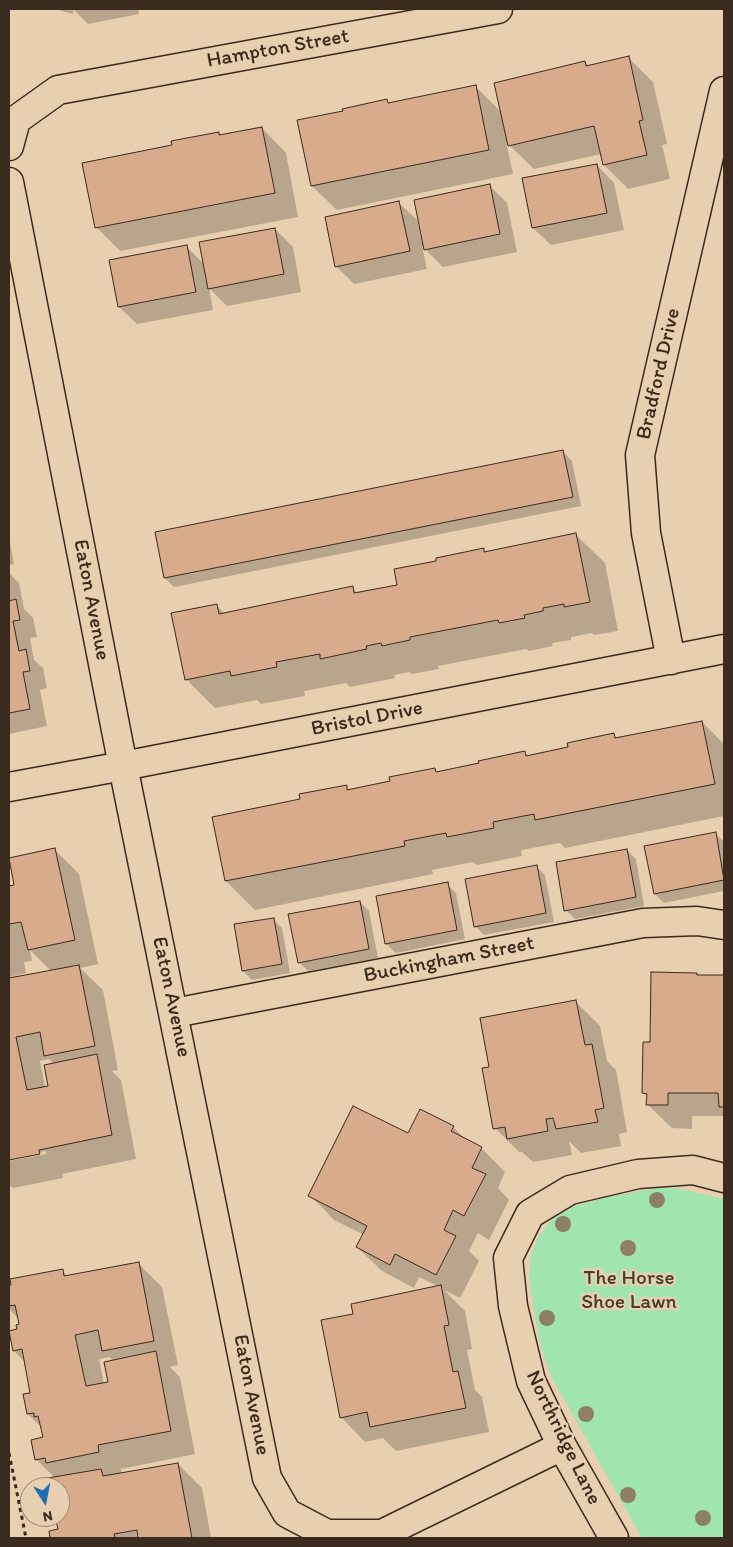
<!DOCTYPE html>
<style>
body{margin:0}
#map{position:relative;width:733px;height:1547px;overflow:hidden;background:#e8cfb0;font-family:Itim,sans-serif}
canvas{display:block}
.frame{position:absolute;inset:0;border:10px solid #3b2a1e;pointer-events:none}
.north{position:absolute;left:20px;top:1477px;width:50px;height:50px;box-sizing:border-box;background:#e8cfb0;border:1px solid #a38d76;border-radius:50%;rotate:169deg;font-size:14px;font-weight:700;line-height:20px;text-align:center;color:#3b2a1e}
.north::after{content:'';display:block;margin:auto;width:18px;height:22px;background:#1f6fb2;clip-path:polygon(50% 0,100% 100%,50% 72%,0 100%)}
</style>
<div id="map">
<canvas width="733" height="1547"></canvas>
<div class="frame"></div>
<div class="north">N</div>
</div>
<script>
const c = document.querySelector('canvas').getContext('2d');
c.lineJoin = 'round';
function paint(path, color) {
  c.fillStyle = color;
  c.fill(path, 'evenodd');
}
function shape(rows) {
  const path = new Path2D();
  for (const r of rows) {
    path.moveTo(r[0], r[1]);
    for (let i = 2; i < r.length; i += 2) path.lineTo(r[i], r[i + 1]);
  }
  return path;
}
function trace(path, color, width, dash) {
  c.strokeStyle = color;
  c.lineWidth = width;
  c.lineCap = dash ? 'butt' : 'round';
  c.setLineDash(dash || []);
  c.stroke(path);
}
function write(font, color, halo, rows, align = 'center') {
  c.font = font + ' Itim,sans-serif';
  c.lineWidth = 5;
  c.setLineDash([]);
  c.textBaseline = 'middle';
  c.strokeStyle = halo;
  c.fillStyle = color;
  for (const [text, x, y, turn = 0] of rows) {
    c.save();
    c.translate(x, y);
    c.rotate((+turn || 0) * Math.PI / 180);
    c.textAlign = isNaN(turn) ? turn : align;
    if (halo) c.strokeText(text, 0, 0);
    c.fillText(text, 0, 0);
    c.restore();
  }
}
const green = shape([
 [657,1188,676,1188,724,1199,724,1538,642,1538,552,1378,543,1354,538,1333,529,1278,531,1255,538,1237,554,1217,575,1206,603,1198]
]);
const shadow = shape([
 [55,9,73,9,73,14],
 [73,9,138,9,139,14,88,24],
 [629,58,653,82,667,144,662,145,670,179,628,189,604,165,601,154,534,169,506,142,513,174,337,210,312,186,344,112,386,101,390,104,476,87,503,114,585,62,590,67],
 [262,128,286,153,298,217,120,251,96,227,173,146,218,133,221,136],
 [597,165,614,183,624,230,551,245,533,228],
 [490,186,507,203,517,252,443,267,422,246,427,269,354,284,336,266,399,203,417,220,422,243],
 [275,229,293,247,301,292,227,306,209,288,213,310,137,324,119,307,186,246,204,264],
 [563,452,572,461,581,506,174,587,165,578],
 [576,535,605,563,618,631,594,635,592,633,571,637,571,640,552,643,553,646,529,651,526,649,438,666,439,669,412,674,409,672,394,675,395,678,350,687,346,683,304,691,305,696,261,704,257,700,215,708,186,679,216,605,225,614,353,588,358,594,399,586,438,562,483,550,486,553],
 [9,537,14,564,9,565],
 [9,573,19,583,24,609,33,618,37,637,30,638,34,660,43,668,47,688,40,690,47,726,9,734],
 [702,722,724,744,724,816,565,848,560,843,521,850,522,856,477,865,473,862,432,870,433,874,255,910,226,881,302,800,346,786,350,790,391,782,435,770,438,773,525,753,528,756,570,748,614,735,617,738],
 [716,834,724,842,724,891,664,903,655,894],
 [55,850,79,874,98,964,80,968,103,990,118,1070,112,1071,121,1080,136,1159,62,1174,63,1178,13,1188,9,1185,9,1161,46,1154,46,1151,9,1159,9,979,51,971,30,950,32,961,24,962,26,973,9,977,9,888,16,886],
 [49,1059,54,1064,49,1087,45,1087,40,1061],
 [627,850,636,859,644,906,575,919,566,910],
 [536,866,545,875,554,922,484,935,475,926],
 [447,884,456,893,465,939,396,953,386,944],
 [360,902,369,911,378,958,308,971,299,962],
 [273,919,282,928,290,973,252,980,243,971],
 [652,973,724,976,724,1116,692,1116,692,1129,672,1128,647,1104,648,1097,644,1093,651,1043],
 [576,1002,600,1026,607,1061,616,1070,627,1132,619,1134,621,1146,581,1153,569,1141,572,1155,533,1162,522,1152,519,1152,495,1128,490,1068],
 [453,1127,467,1141,481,1148,505,1172,498,1188,509,1200,489,1240,478,1233,469,1251,479,1261,460,1298,444,1290,465,1311,472,1349,467,1350,475,1390,482,1397,489,1432,396,1451,383,1438,365,1442,341,1417,354,1315,439,1287,419,1277,414,1288,382,1271,357,1247,364,1235,334,1220,310,1195,408,1135],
 [138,1263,162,1287,178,1365,170,1367,180,1377,195,1454,121,1469,122,1474,178,1464,202,1488,211,1538,51,1538,50,1532,59,1530,57,1520,54,1517,60,1517,60,1487,43,1487,51,1485,55,1478,36,1459,44,1438,42,1428,28,1414,32,1394,25,1362,14,1351,20,1325,19,1319,9,1309,9,1287,62,1271,68,1276],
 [109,1357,114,1361,110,1383,104,1384,99,1359]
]);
const building = shape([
 [629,56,643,120,639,121,647,155,603,165,594,126,508,146,494,83,585,61,586,66,629,56],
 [476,85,489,150,311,186,297,120,343,111,342,109,387,99,388,103,476,85],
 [262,127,275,193,95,228,82,163,172,145,171,141,219,132,219,135,262,127],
 [597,164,607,213,532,228,522,178,597,164],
 [490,184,500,234,424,250,414,200,490,184],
 [399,201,410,251,335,267,325,217,399,201],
 [275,228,284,274,208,289,199,242,275,228],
 [187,245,196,292,118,307,109,260,187,245],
 [563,450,573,497,164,578,155,532,563,450],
 [576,533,590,602,564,607,564,604,543,608,543,611,524,615,525,618,499,623,498,620,410,637,410,640,382,646,381,643,366,646,367,649,320,659,320,654,276,662,277,667,231,676,230,671,185,680,171,613,217,604,219,614,353,586,354,593,397,585,394,569,436,561,436,558,484,548,484,552,576,533],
 [9,599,9,601,16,599,20,620,13,621,19,651,26,649,30,671,23,672,30,709,9,713,9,599],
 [702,721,715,784,535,820,534,814,493,822,494,828,447,837,446,833,404,841,405,846,225,881,212,817,300,799,299,794,347,785,347,790,390,781,389,777,435,768,436,772,479,763,478,761,525,751,526,756,568,747,567,743,614,733,615,738,702,721],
 [716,832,724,880,654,894,644,846,716,832],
 [55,848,75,940,28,950,21,922,9,924,9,886,14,885,9,858,55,848],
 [627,849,636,897,564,911,556,862,627,849],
 [537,865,546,913,474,927,465,879,537,865],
 [448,882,457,930,385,944,376,896,448,882],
 [360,901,369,949,298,963,288,914,360,901],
 [274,918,282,964,242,971,234,924,274,918],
 [79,965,95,1046,44,1056,40,1032,16,1037,27,1090,48,1086,44,1065,97,1054,112,1135,39,1150,40,1154,9,1160,9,978,79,965],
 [651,972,697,973,697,975,724,975,724,1107,719,1107,718,1093,668,1093,668,1105,646,1105,647,1094,642,1093,643,1042,650,1042,651,972],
 [576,1000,585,1045,592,1044,604,1108,595,1110,598,1122,556,1129,553,1118,546,1119,548,1131,507,1139,505,1127,493,1129,482,1068,489,1067,480,1018,576,1000],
 [353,1106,408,1133,420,1109,454,1126,451,1131,482,1147,472,1168,486,1174,464,1216,453,1210,444,1230,456,1236,436,1275,395,1254,390,1265,356,1247,367,1226,308,1196,353,1106],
 [139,1262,154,1341,102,1351,98,1330,75,1335,86,1386,108,1382,104,1362,156,1351,171,1431,98,1445,99,1452,46,1463,45,1458,35,1460,31,1440,43,1437,38,1416,34,1417,34,1413,27,1414,23,1394,30,1393,22,1349,13,1351,9,1331,17,1329,16,1325,19,1324,15,1305,9,1306,9,1285,11,1285,10,1279,63,1269,64,1276,139,1262],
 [441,1285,449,1325,444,1326,453,1372,458,1371,466,1408,370,1427,367,1412,340,1418,321,1320,353,1314,351,1304,441,1285],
 [178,1463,192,1538,138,1538,137,1530,114,1534,115,1538,50,1538,49,1531,58,1529,55,1517,60,1517,60,1487,41,1487,49,1484,48,1478,101,1469,103,1476,178,1463]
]);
const path = shape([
 [9,1453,26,1538]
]);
const minor = shape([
 [9,146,16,120,58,90,498,9],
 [9,182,123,766,267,1478,287,1513,327,1534,382,1534,562,1446],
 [671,660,646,533,640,455,724,91],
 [9,787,123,766,724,649],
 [174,1013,643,923,697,921,724,925],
 [614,1538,562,1446,531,1381,513,1306,508,1258,530,1214,570,1190,638,1174,693,1170,724,1178]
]);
const trees = [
 [657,1200],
 [563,1224],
 [628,1248],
 [547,1318],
 [586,1414],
 [628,1495],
 [703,1518]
];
const streetNames = [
 ["Hampton Street",278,49,-10],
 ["Bradford Drive",659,374,-77],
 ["Eaton Avenue",91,600,79],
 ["Bristol Drive",367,719,-11],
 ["Buckingham Street",449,960,-11],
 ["Eaton Avenue",171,997,78],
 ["Eaton Avenue",251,1395,79],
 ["Northridge Lane",563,1438,64]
];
const parkNames = [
 ["The Horse",629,1279],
 ["Shoe Lawn",629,1303]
];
paint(green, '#a0e4af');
paint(shadow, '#0003');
paint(building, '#d7ab8b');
trace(building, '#3b2a1e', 1);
trace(minor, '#3b2a1e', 31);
trace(path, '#3b2a1e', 3, [4, 4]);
trace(minor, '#e8cfb0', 28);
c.fillStyle = '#8e7f67';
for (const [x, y] of trees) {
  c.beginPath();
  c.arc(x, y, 8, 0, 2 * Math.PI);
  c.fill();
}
write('21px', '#3b2a1e', '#e8cfb0', streetNames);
write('21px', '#453d2c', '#e8cfb0', parkNames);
</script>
